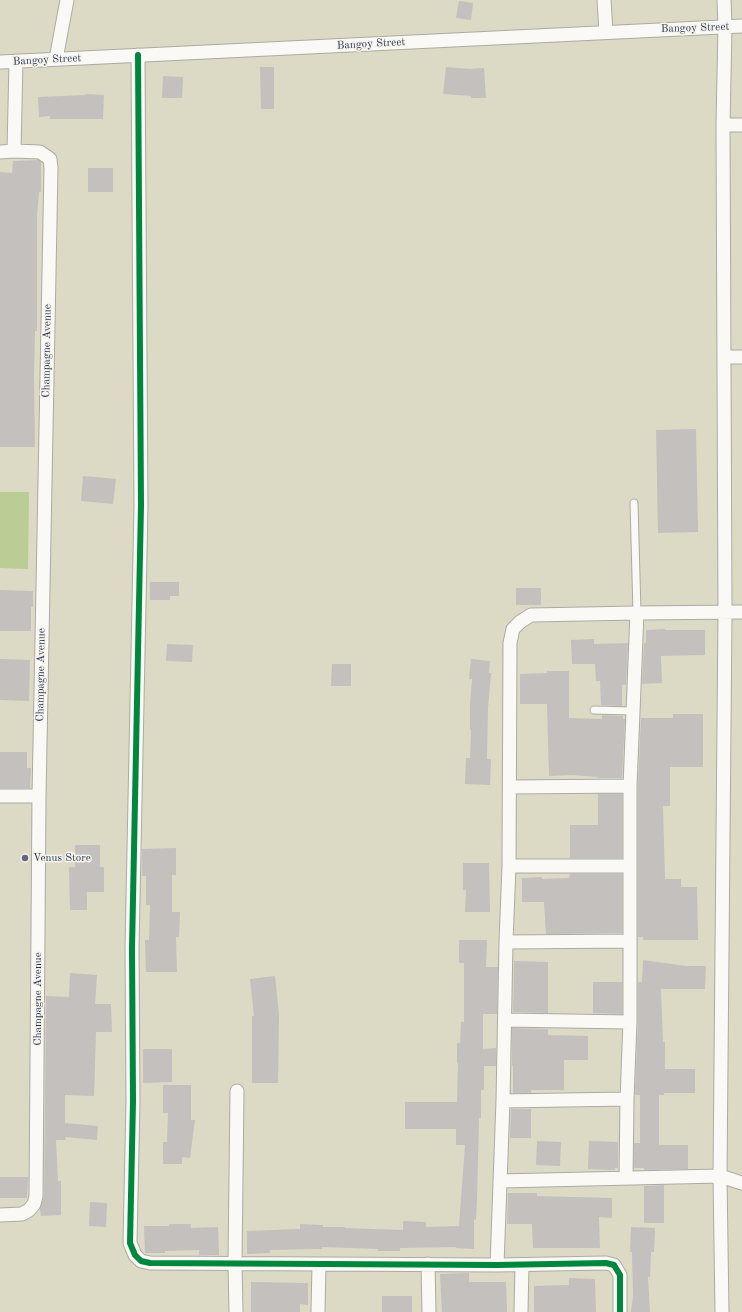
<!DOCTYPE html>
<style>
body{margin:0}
canvas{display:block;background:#dcd9c5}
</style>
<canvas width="742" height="1312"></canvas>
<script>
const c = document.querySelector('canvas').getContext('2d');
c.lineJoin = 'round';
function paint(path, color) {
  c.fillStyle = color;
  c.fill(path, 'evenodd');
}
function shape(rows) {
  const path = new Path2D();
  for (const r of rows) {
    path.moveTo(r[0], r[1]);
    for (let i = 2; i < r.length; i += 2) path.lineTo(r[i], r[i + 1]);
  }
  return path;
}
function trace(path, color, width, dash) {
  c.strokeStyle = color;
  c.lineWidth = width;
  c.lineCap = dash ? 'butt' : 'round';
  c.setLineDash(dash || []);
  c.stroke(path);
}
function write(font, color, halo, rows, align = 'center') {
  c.font = font + ' "Old Standard TT",serif';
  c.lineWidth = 3;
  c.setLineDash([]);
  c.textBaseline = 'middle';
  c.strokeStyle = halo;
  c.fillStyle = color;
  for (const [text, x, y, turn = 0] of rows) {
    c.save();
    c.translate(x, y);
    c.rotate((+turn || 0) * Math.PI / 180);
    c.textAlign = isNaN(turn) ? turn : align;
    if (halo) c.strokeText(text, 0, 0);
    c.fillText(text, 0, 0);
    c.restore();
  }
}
const green = shape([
 [0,492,29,492,28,569,0,568]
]);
const building = shape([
 [459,1,473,3,471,20,456,18],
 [260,67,274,67,274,109,261,109],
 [446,67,470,69,484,68,486,98,471,98,471,96,443,94],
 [163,76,183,77,182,98,162,98],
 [86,94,104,95,103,119,50,119,50,116,39,117,38,97,86,95],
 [38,160,41,162,41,192,39,192,37,216,37,331,35,331,34,377,35,447,0,447,0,172,12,173,13,161],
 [88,168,113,168,113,192,88,192],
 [696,429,698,532,658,533,656,430],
 [83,476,116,479,113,504,81,501],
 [150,582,179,582,179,596,170,596,170,600,150,600],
 [516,588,541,588,541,605,516,605],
 [0,590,33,591,33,607,31,607,31,631,0,631],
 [665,629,665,630,705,630,705,655,661,656,662,683,642,684,644,643,646,643,646,630],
 [594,639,594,644,628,643,626,685,622,685,622,706,601,705,600,681,596,681,595,664,572,664,571,640],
 [167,644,193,645,192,662,166,661],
 [0,659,30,660,29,701,0,700],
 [471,659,490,661,489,673,491,673,488,708,487,759,491,759,490,785,465,784,466,758,470,758,471,730,470,730,470,703,472,679,469,679],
 [332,664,351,664,351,686,331,686],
 [547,671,569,671,569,718,602,719,602,715,623,716,623,719,625,719,622,778,597,778,597,777,572,775,549,776,547,704,520,704,520,674,547,673],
 [673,714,703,714,703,767,670,767,670,806,663,806,665,879,681,879,681,887,697,887,698,940,643,940,643,937,638,937,638,786,641,718,673,718],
 [0,752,27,752,27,768,31,768,30,788,0,788],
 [598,794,622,794,622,858,570,858,570,825,598,825],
 [75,845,100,845,100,867,104,867,104,892,87,892,87,910,70,910,69,867,75,867],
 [176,848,176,875,172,875,172,912,180,912,179,937,176,937,177,972,146,972,145,940,149,940,150,905,146,905,146,876,142,876,142,849],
 [463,863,489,863,490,912,465,912,466,890,463,890],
 [570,874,622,874,622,933,546,934,544,902,522,902,522,878,542,877,542,879,569,878],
 [459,940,487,940,486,967,498,967,497,1014,483,1014,483,1049,496,1048,496,1066,484,1066,484,1090,481,1090,481,1118,479,1118,477,1200,476,1220,474,1219,474,1249,456,1248,456,1247,400,1248,400,1251,378,1251,378,1249,322,1247,322,1249,270,1250,270,1253,247,1254,247,1231,300,1229,300,1224,323,1225,323,1227,345,1227,345,1228,403,1230,403,1221,426,1222,426,1227,459,1226,465,1145,456,1145,456,1129,405,1129,405,1102,457,1102,458,1063,457,1063,457,1043,460,1043,461,1022,464,1022,464,963,459,963],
 [643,960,686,966,706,966,705,989,661,989,663,1042,665,1042,665,1069,695,1069,695,1093,664,1093,664,1095,659,1095,659,1145,688,1145,688,1169,644,1170,644,1168,634,1168,634,1143,640,1143,640,1095,635,1095,638,1022,638,982,642,982],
 [514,961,548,962,548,1013,513,1012],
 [70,973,97,975,95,1004,111,1004,112,1032,96,1032,94,1096,65,1095,65,1123,98,1126,97,1140,65,1137,66,1140,56,1140,58,1181,61,1181,61,1215,41,1216,40,1209,44,1196,46,996,69,997],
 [275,976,279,1014,278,1083,252,1083,252,1016,254,1016,250,979],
 [593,982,622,982,622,1014,593,1013],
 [512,1028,548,1029,548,1035,588,1036,588,1060,564,1060,564,1090,531,1090,531,1093,513,1093,513,1066,512,1066],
 [143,1049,172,1049,172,1082,143,1083],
 [163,1085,191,1085,191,1120,195,1120,190,1158,182,1157,182,1164,163,1164,163,1142,167,1142,168,1113,163,1113],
 [511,1109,531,1109,531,1138,510,1138],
 [537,1141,561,1142,560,1166,536,1165],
 [589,1141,618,1142,618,1168,615,1168,615,1170,588,1169],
 [0,1177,28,1177,27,1198,0,1198],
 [664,1185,664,1223,644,1223,644,1186],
 [508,1193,537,1193,537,1196,612,1198,612,1218,599,1217,600,1248,533,1248,532,1224,507,1224],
 [90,1202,107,1203,106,1227,89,1226],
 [169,1224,191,1224,191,1228,218,1227,219,1255,199,1255,199,1250,165,1251,165,1253,145,1253,144,1226,169,1226],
 [631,1227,655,1228,654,1252,651,1252,650,1277,648,1277,650,1312,631,1312,633,1296,632,1252,630,1252],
 [469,1273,469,1282,506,1282,507,1312,442,1312,440,1274],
 [569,1278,595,1279,596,1312,534,1312,534,1286,569,1285],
 [251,1282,308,1283,308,1305,300,1304,300,1312,251,1312],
 [382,1296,412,1296,412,1312,382,1312]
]);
const lane = shape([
 [634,503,637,613],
 [594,710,632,711]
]);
const street = shape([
 [604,0,606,32],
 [138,55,141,505,132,948,133,1101,130,1243,135,1255,141,1261,150,1263,497,1265,606,1263,614,1265,620,1275,620,1312],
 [56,59,67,0],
 [0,62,742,26],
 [723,125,742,125],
 [14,151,16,61],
 [0,152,14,151,40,152,50,159,51,168,39,796,36,1196,34,1204,29,1210,22,1214,0,1215],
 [725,357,742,357],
 [510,787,630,786],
 [0,796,39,796],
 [509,866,630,866],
 [506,942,630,941],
 [505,1020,630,1022],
 [503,1101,627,1099],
 [626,1178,627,1099,630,1022,630,786,637,613],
 [500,1181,720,1176,742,1183],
 [428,1264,429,1312],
 [497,1265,503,1101,506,942,509,866,510,643,513,629,520,622,531,615,637,613,742,612],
 [236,1312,235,1263,237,1091],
 [318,1312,319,1264],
 [521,1312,522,1265],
 [722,1312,720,1176,725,612,723,125,725,26,724,0]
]);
const cycleway = shape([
 [138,55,141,505,132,948,133,1101,130,1243,135,1255,141,1261,150,1263,497,1265,606,1263,614,1265,620,1275,620,1312]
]);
const markers = [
 [25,858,4,"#5f6a82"]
];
const streetNames = [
 ["Bangoy Street",695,28,-2],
 ["Bangoy Street",371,44,-3],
 ["Bangoy Street",47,60,-3],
 ["Champagne Avenue",47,351,-89],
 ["Champagne Avenue",41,675,-89],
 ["Champagne Avenue",38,999,-90]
];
const poiNames = [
 ["Venus Store",33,858]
];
paint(green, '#b9cd95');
paint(building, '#c4c0be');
trace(lane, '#acaba3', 9);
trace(street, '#acaba3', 15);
trace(lane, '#faf9f6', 7);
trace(street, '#faf9f6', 13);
trace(cycleway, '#00873e', 6);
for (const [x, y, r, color] of markers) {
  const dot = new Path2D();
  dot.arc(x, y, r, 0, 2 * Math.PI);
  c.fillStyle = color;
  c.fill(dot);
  trace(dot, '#f7f3e8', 1.5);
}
write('11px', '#1b2f5e', '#f7f3e8', streetNames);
write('11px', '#1b2f5e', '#f7f3e8', poiNames, 'left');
</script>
